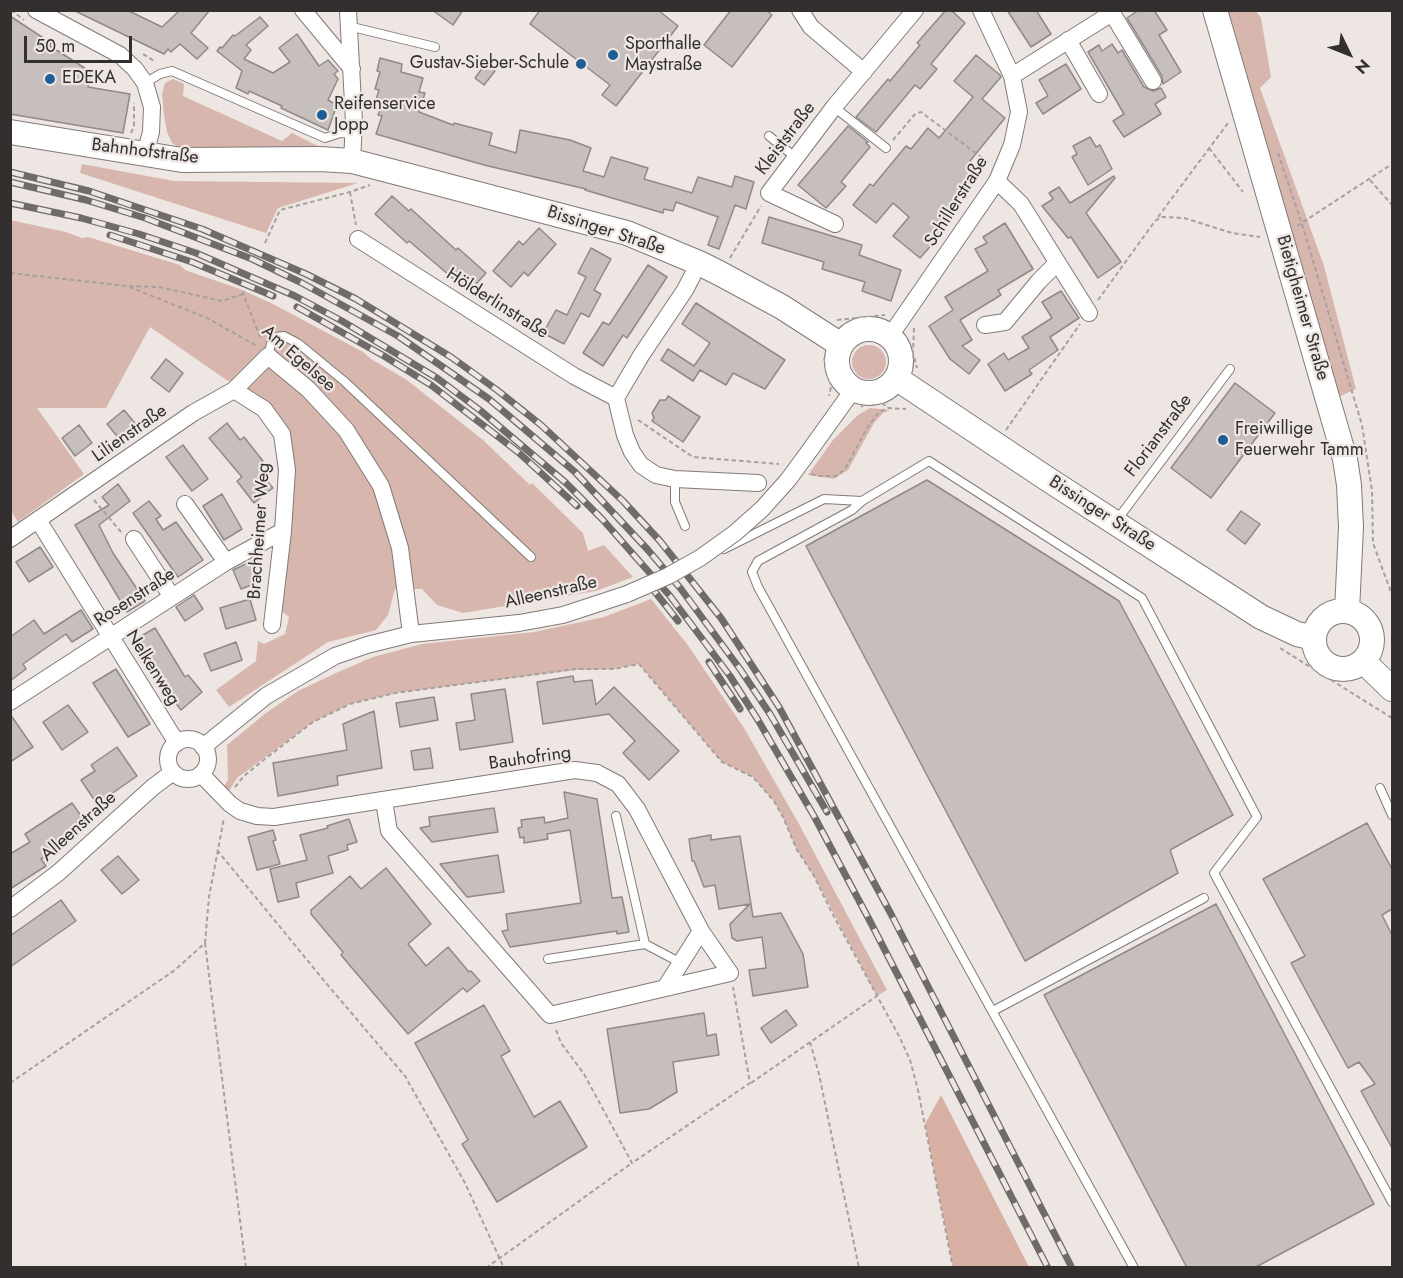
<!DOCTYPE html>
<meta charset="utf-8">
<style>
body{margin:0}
#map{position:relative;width:1403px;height:1278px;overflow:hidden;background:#eee6e3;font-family:Jost,sans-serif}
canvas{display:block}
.frame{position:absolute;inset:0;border:12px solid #322f2e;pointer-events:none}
.north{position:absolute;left:1319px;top:24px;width:60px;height:60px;-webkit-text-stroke:4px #eee6e3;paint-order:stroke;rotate:133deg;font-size:16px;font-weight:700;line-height:24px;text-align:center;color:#322f2e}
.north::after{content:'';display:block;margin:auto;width:21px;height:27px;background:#322f2e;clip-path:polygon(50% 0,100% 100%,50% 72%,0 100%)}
.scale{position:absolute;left:24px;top:36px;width:108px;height:27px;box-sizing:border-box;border:3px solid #322f2e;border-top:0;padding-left:8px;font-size:18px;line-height:21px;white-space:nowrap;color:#322f2e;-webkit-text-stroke:4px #eee6e3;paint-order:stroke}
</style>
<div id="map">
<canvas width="1403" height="1278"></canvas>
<div class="frame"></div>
<div class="north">N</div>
<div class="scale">50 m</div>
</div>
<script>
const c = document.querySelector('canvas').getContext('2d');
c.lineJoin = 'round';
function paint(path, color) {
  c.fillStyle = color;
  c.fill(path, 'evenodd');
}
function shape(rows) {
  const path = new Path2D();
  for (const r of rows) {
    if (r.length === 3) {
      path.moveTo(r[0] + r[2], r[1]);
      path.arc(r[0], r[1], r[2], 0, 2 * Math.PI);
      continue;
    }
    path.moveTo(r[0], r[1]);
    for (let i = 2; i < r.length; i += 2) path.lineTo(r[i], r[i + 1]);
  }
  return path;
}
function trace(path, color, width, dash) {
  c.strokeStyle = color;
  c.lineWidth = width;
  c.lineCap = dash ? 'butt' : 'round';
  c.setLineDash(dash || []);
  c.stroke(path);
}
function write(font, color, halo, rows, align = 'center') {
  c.font = font + ' Jost,sans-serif';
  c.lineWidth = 4.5;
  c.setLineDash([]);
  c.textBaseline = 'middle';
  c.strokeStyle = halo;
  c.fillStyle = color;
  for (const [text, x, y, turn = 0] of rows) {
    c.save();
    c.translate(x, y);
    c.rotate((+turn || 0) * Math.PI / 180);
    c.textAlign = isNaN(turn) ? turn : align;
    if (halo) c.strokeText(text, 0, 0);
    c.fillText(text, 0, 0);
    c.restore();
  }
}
const green = shape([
 [1222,11,1256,11,1261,18,1271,77,1260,88,1324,266,1356,389,1336,398],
 [173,79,184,84,183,96,282,141,292,133,322,148,195,150,180,148,172,143,167,132,164,115,162,94,165,83],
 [82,164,174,181,358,183,278,208,266,233,80,173],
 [10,220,66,232,82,238,88,237,180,265,185,270,240,289,273,304,363,352,371,359,407,380,483,440,530,485,532,483,583,533,588,551,604,545,633,577,596,591,463,613,437,605,422,589,395,589,388,615,376,630,328,642,229,707,216,690,256,661,258,641,264,644,285,634,289,617,279,609,292,459,258,397,225,379,150,327,106,408,37,408,84,474,18,522,10,509],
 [869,362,17],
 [870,408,890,410,883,413,874,423,848,470,834,479,808,475,833,440,858,415],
 [651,599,687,644,744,728,799,824,887,990,877,996,814,876,797,850,783,817,774,801,753,777,722,762,639,664,614,669,575,670,395,693,350,704,313,722,237,778,227,794,222,789,228,780,227,745,266,713,298,691,336,673,373,657,422,644,534,632,604,617]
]);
const forest = shape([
 [941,1095,1029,1267,953,1267,925,1124]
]);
const building = shape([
 [73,10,127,10,162,27,180,10,210,10,191,33,208,48,197,59,180,44,171,52,168,49,164,54,73,10],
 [432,10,463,10,453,25,432,10],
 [540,10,658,10,678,26,616,106,602,95,610,85,530,24,540,10],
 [731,10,766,10,772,15,732,67,704,45,731,10],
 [946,10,951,10,965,23,931,64,937,69,920,89,915,85,876,132,856,117,888,79,890,81,920,45,917,43,946,10],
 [1007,10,1036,10,1051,34,1031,47,1007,10],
 [1139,10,1154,10,1167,30,1159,35,1181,72,1163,84,1162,76,1127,18,1139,10],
 [10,16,51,43,50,46,91,72,88,87,130,94,123,133,10,114,10,16],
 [260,17,268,26,246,45,251,50,244,59,273,73,290,62,279,48,297,34,319,66,328,60,338,71,334,74,338,79,328,100,337,105,328,130,281,108,282,106,249,91,248,94,236,88,242,71,217,51,220,47,222,48,233,35,235,36,260,17],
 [1112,44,1118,53,1122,50,1144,87,1153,91,1161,88,1166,97,1155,104,1161,114,1124,137,1113,121,1124,114,1088,52,1099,45,1102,51,1112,44],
 [976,55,1000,75,1001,77,982,99,1005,118,970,161,980,169,949,207,953,211,938,228,943,232,920,258,893,236,909,217,893,203,876,223,853,205,870,184,873,186,906,146,911,149,928,128,939,138,973,97,954,81,976,55],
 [380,58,402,64,401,72,423,78,419,92,425,93,419,112,453,125,454,123,492,133,489,145,516,153,520,130,570,140,591,148,583,171,604,177,611,157,648,168,644,179,692,193,698,177,732,187,735,176,754,182,746,209,735,205,719,249,708,245,718,217,676,202,673,211,664,209,663,213,585,190,586,189,484,165,376,134,382,116,378,115,382,104,375,103,379,90,375,89,380,72,377,71,380,58],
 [486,63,495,71,484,85,475,78,486,63],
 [1066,64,1081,89,1043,114,1036,103,1048,96,1039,80,1066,64],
 [848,126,868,142,866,143,870,147,841,182,846,186,826,208,798,185,848,126],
 [1090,137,1096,147,1100,145,1112,169,1088,185,1072,157,1077,154,1073,146,1090,137],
 [1114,176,1115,178,1086,213,1121,262,1098,278,1071,237,1068,238,1042,206,1053,199,1049,193,1059,187,1070,203,1114,176],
 [392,196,409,211,411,209,456,250,458,248,486,273,469,292,409,241,407,243,375,214,392,196],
 [769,217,862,245,859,255,901,270,891,301,862,291,865,282,822,269,824,262,762,243,769,217],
 [1005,223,1033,269,998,290,1001,295,960,320,972,340,962,346,980,360,969,374,950,359,929,326,953,310,945,297,988,271,975,249,987,243,983,237,1005,223],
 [539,228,556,244,528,276,524,272,511,287,493,271,519,241,523,245,539,228],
 [591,248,611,259,594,290,601,294,589,317,581,313,564,344,543,333,556,310,567,315,586,277,578,273,591,248],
 [648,265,667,277,627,338,623,335,603,366,583,353,603,322,609,325,648,265],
 [1061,291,1079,318,1050,337,1058,350,1029,370,1032,374,1005,391,988,364,1004,353,1008,360,1029,348,1022,337,1052,318,1042,302,1061,291],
 [696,303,785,360,765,389,733,373,726,385,700,370,693,381,661,360,668,349,694,366,710,343,682,324,696,303],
 [166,359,183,373,169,392,151,378,166,359],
 [1235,383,1275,413,1211,498,1171,468,1235,383],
 [668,396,700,417,683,442,652,421,654,418,652,413,660,400,666,400,668,396],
 [124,410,139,428,122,442,107,424,124,410],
 [227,423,240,440,244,437,263,461,259,464,267,474,263,476,273,488,254,503,237,481,242,477,209,438,227,423],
 [79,425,92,443,75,456,62,438,79,425],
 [183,445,208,479,192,491,166,457,183,445],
 [927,480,1119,601,1233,815,1170,850,1178,873,1025,961,806,546,927,480],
 [118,484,130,501,99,525,113,553,145,601,127,612,75,525,109,505,102,497,118,484],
 [222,494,242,529,224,540,203,506,222,494],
 [149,501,161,516,156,519,163,530,176,522,203,560,178,577,133,513,149,501],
 [1241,511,1260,524,1245,544,1227,530,1241,511],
 [40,547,53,567,29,582,16,562,40,547],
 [252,561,260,582,241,589,233,570,252,561],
 [194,595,203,609,185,621,176,607,194,595],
 [250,599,256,620,226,629,220,608,250,599],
 [81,610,93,629,72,642,66,634,23,664,26,669,10,681,10,637,34,620,44,634,81,610],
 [155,628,185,677,188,675,202,692,181,710,167,692,168,691,136,639,155,628],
 [236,642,242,660,211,671,204,654,236,642],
 [116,669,150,724,128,737,93,683,116,669],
 [573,676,574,682,592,680,596,705,614,687,679,751,649,780,623,753,635,741,609,714,543,724,537,682,573,676],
 [505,689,513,742,460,750,456,723,475,720,471,694,505,689],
 [434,697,438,720,400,727,396,703,434,697],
 [68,705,88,732,62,750,43,722,68,705],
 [374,711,382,768,337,776,338,785,278,796,273,763,347,750,343,724,374,711],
 [10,714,33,747,10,762,10,714],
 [117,747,137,776,97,804,81,780,95,771,91,765,117,747],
 [430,748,433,768,414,770,411,751,430,748],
 [564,792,597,799,612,898,622,897,629,932,617,934,617,931,510,947,502,931,508,930,506,914,581,903,570,830,547,834,548,839,524,843,524,837,520,838,518,828,522,827,521,820,544,817,545,823,568,818,564,792],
 [72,803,84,820,68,831,73,838,41,859,46,866,10,889,10,854,30,842,25,834,72,803],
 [494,808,498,832,432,842,420,828,430,826,429,817,494,808],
 [349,819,357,842,347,845,348,850,328,856,333,873,296,883,299,897,278,902,270,869,307,860,300,835,328,828,327,826,349,819],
 [1367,823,1392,869,1392,909,1382,915,1392,935,1392,1148,1361,1091,1375,1084,1359,1062,1348,1068,1318,1013,1291,963,1305,956,1263,879,1367,823],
 [273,830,276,840,273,841,280,864,257,870,248,837,273,830],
 [711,835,711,840,740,836,753,917,781,913,803,954,808,987,753,996,749,970,766,968,762,937,737,941,732,938,730,924,750,904,719,909,715,885,704,887,694,861,692,861,689,839,711,835],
 [498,855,504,892,467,897,440,864,498,855],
 [118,856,139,880,122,894,101,870,118,856],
 [386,868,431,924,408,944,426,966,448,947,469,972,471,971,480,981,467,992,463,988,408,1034,341,955,343,952,311,914,311,910,350,876,361,889,386,868],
 [61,900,76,921,10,967,10,936,61,900],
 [1216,904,1374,1204,1254,1268,1187,1268,1044,995,1216,904],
 [484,1005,510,1051,501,1056,534,1117,560,1101,587,1147,497,1202,462,1144,468,1140,415,1043,484,1005],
 [786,1010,797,1025,771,1043,761,1028,786,1010],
 [704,1013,707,1036,716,1034,719,1055,673,1062,677,1092,649,1109,620,1113,607,1029,704,1013]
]);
const path = shape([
 [11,10,24,20],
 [143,54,156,62],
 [131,133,134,126,134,103],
 [893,140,915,114,921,112,989,163],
 [1209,148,1243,192],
 [1278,153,1302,224,1362,425,1372,491,1373,543,1392,595],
 [1370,180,1392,205],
 [350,192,356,225],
 [1158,217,1228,123],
 [1297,226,1392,164],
 [265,243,280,210,350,192,370,185],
 [730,258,761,206],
 [10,273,127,286,207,318,257,346],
 [129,286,159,287,222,301,243,294],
 [244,291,243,294,261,339],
 [1098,300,1155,221,1162,217,1184,218,1232,233,1260,237],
 [837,320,885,315],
 [914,328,913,353,917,368],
 [824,358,831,387,829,396],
 [861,407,865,404,881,402,888,408],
 [638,420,693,457,779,464],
 [1006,430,1080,324],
 [811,474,820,476,836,476,845,469,867,428,879,412,888,408,906,409],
 [94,500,121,532],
 [1280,648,1392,718],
 [235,787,244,776,261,762,313,722,350,704,395,693,576,669,614,669,639,664,722,762,753,777,774,801,783,817,797,850,814,876,832,913,900,1038,910,1060,918,1090,953,1268],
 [217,850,326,983,405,1076,465,1183,504,1268],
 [205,943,246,1268],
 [556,1030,561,1043,584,1074,632,1163,750,1083,733,987],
 [810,1042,819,1074,859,1268],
 [10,1083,175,970,205,943,209,897,224,818],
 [751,1083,877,996],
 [486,1268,632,1163]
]);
const lane = shape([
 [348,26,435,47],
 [145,83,160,74,172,71,325,138,340,133,354,134],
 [834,107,886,148],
 [769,136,795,157],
 [268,356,271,344,276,337,284,336,299,344,344,381,531,557],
 [675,479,675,502,685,526],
 [1117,520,1230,369],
 [724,549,824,499,862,501],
 [1380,788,1392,815],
 [616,816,645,944],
 [548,959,645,944,681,963],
 [993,1011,1204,898],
 [1134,1268,758,587,752,572,758,561,852,510,862,501,929,461,1142,598,1257,817,1214,873,1392,1202]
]);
const street = shape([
 [36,10,120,55,135,69,145,83,152,107,151,132,145,154],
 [303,10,352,69],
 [348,10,354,122,352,161],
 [800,10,811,27,864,72],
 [1068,40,1099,94],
 [1012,76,1112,13,1153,81],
 [997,181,1021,204,1089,313],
 [835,224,769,193,834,107,915,10],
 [358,239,574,376,616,398,642,354,685,290,699,263],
 [985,325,1005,322,1039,281,1057,263],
 [890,336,997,181,1012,145,1019,112,1012,76,981,10],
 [234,390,264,409,282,434,287,470,283,531,272,625],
 [616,398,625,435,632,452,641,465,656,475,675,479,758,483],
 [810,450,853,390],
 [185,504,226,562],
 [38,520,177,743],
 [10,539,193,413,234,390,268,356,308,389,346,430,381,486,400,548,411,634],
 [134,539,172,597],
 [10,702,226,562,283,531],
 [188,759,20],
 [203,747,266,696,335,656,367,645,411,634,519,623,563,615,627,594],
 [201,774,230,804,240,811,257,816,274,817,575,770,597,773,618,784,637,809,701,931,730,973,550,1015,389,831,384,801],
 [10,909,58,873,153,787,173,772],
 [665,988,701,931]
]);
const secondary = shape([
 [1215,10,1345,459,1349,485,1351,527,1347,611],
 [10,132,182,160,320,159,352,161,406,175,627,233,699,263,719,273,782,307,841,345],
 [869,361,32],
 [896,378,1049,480,1261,617,1297,634,1314,638],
 [1343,640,29],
 [1363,661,1392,689]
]);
const rail = shape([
 [10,172,89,191,202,229,306,274,356,299,451,357,497,390,541,425,623,501,660,541,721,618,779,707,891,914,1072,1268],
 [10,182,86,200,145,218,252,259,302,283,398,336,489,399,575,472,648,550,681,589,740,669,770,714,827,812],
 [10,203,81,218,139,234,196,253,295,296,342,321,437,378,481,411,565,482,603,520,670,596,730,676,758,720,814,816,872,925,1048,1268],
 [110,235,192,262,273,296],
 [297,307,384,356,431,385,518,452,577,506],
 [648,583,678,621],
 [709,662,740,709]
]);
const streetBridge = shape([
 [627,594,668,576,700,558,735,533,762,509,788,480,810,450]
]);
const markers = [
 [613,55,6,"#1f5e94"],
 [581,64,6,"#1f5e94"],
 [50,79,6,"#1f5e94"],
 [322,115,6,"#1f5e94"],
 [1223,440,6,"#1f5e94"]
];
const poiNames = [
 ["Sporthalle",625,45],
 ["Maystraße",625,66],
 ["Gustav-Sieber-Schule",569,64,"right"],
 ["EDEKA",62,79],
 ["Reifenservice",334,105],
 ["Jopp",334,126],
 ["Freiwillige",1235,430],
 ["Feuerwehr Tamm",1235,451]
];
const streetNames = [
 ["Kleiststraße",786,139,-53],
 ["Bahnhofstraße",145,152,7],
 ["Schillerstraße",957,202,-58],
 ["Bissinger Straße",606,231,18],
 ["Hölderlinstraße",497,304,32],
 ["Bietigheimer Straße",1302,308,74],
 ["Am Egelsee",298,359,41],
 ["Lilienstraße",130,434,-35],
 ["Florianstraße",1159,436,-53],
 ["Bissinger Straße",1102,514,33],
 ["Brachheimer Weg",260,531,-86],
 ["Alleenstraße",551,593,-13],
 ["Rosenstraße",135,598,-33],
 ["Nelkenweg",152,668,58],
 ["Bauhofring",530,759,-8],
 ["Alleenstraße",79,827,-42]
];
paint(green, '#d7b7ad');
paint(forest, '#d8b0a3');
paint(building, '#c7bfbd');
trace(building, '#908986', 1.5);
trace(lane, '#817a77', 10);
trace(street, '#817a77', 18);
trace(secondary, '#817a77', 26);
trace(path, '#a6a09e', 2, [4.5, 3]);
trace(lane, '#fff', 8);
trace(street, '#fff', 16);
trace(secondary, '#fff', 24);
trace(rail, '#6f6b69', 7);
trace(rail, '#eee6e3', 4.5, [14]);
trace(streetBridge, '#817a77', 18, []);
trace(streetBridge, '#fff', 16);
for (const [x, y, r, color] of markers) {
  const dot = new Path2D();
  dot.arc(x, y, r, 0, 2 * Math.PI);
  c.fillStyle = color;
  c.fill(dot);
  trace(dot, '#eee6e3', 2);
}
write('18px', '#322f2e', '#eee6e3', poiNames, 'left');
write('18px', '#322f2e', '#eee6e3', streetNames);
</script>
